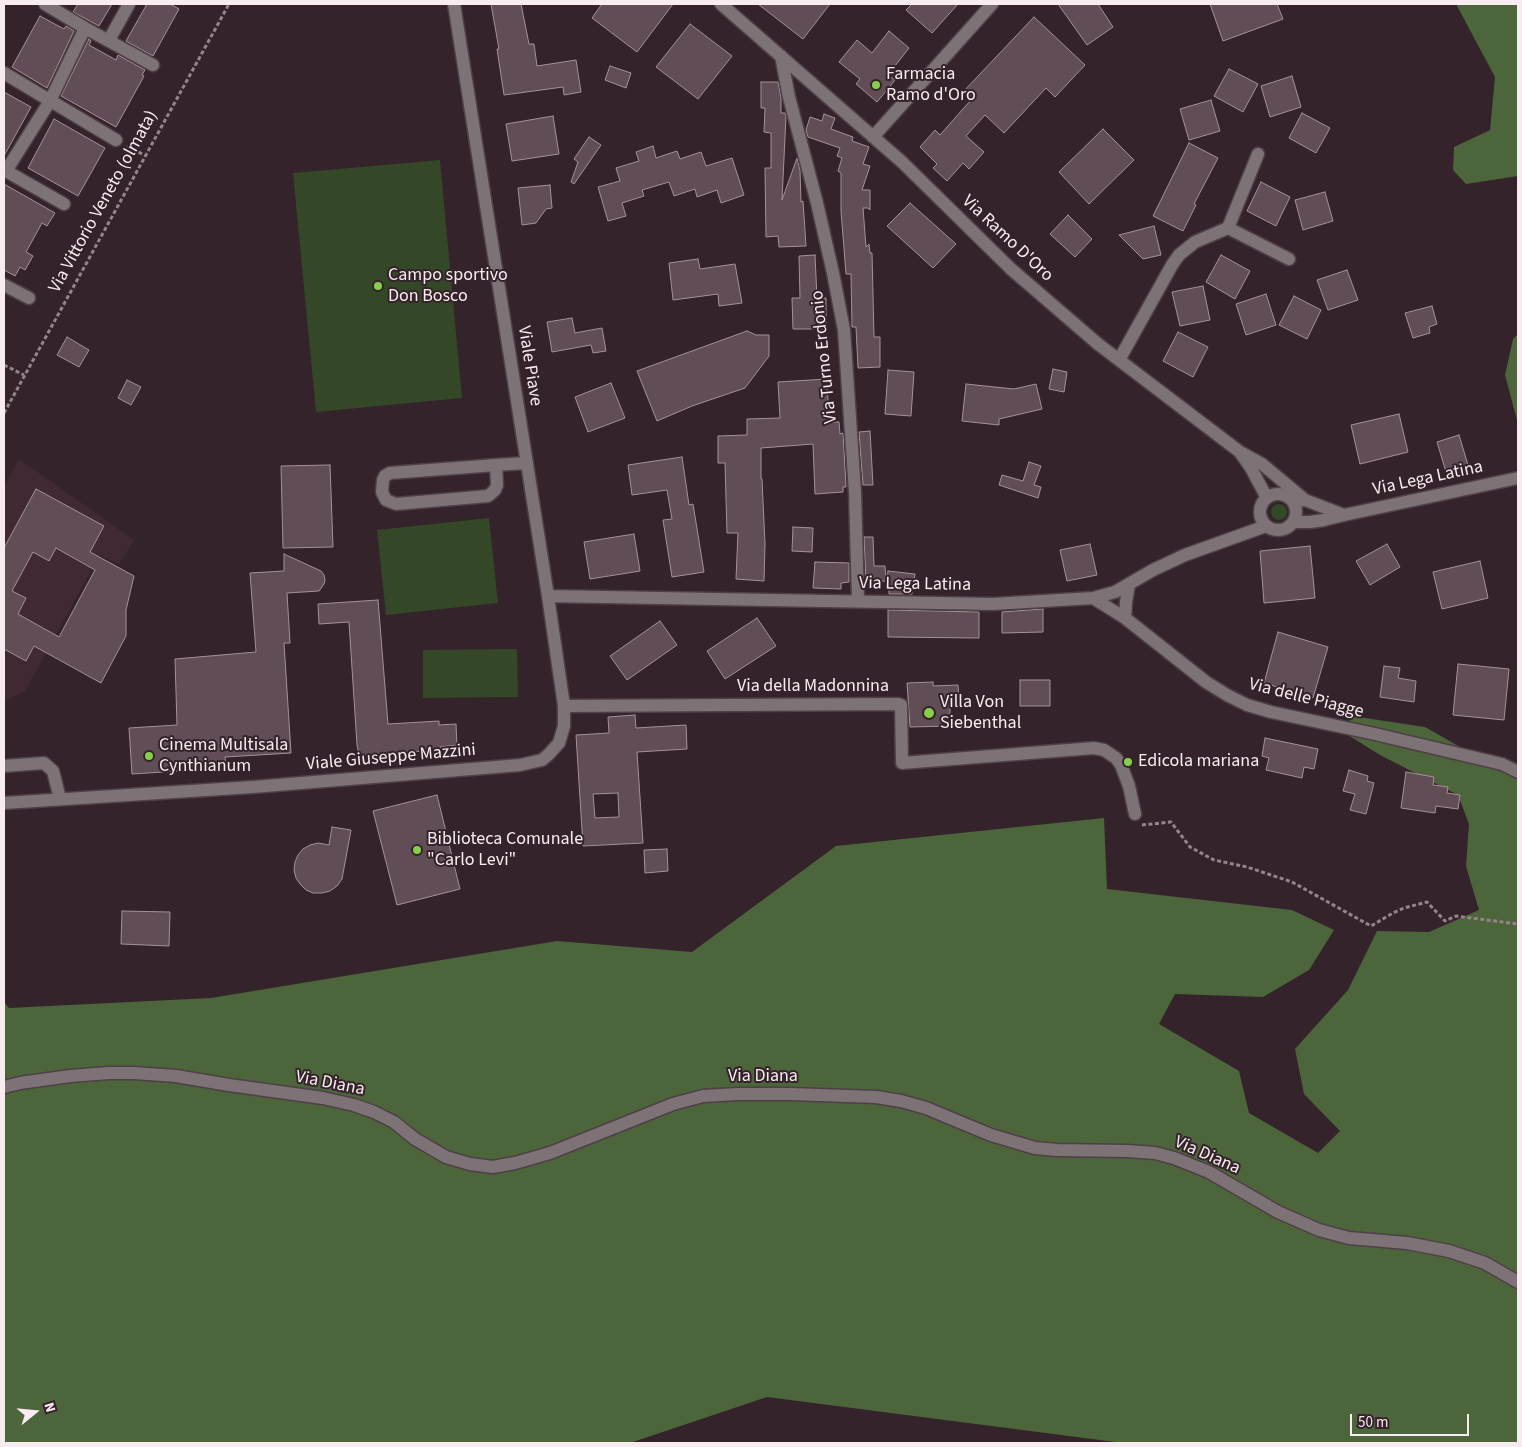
<!DOCTYPE html>
<style>
body{margin:0}
#map{position:relative;width:1522px;height:1447px;overflow:hidden;background:#34232a;font-family:"Source Sans 3",sans-serif}
canvas{display:block}
.frame{position:absolute;inset:0;border:5px solid #f8ecf1;pointer-events:none}
.north{position:absolute;left:10px;top:1387px;width:50px;height:50px;-webkit-text-stroke:4px #34232a;paint-order:stroke;rotate:73deg;font-size:14px;font-weight:700;line-height:20px;text-align:center;color:#f8ecf1}
.north::after{content:'';display:block;margin:auto;width:18px;height:22px;background:#f8ecf1;clip-path:polygon(50% 0,100% 100%,50% 72%,0 100%)}
.scale{position:absolute;left:1350px;top:1414px;width:119px;height:22px;box-sizing:border-box;border:2px solid #f8ecf1;border-top:0;padding-left:6px;font-size:15px;line-height:18px;white-space:nowrap;color:#f8ecf1;-webkit-text-stroke:4px #34232a;paint-order:stroke}
</style>
<div id="map">
<canvas width="1522" height="1447"></canvas>
<div class="frame"></div>
<div class="north">N</div>
<div class="scale">50 m</div>
</div>
<script>
const c = document.querySelector('canvas').getContext('2d');
c.lineJoin = 'round';
function paint(path, color) {
  c.fillStyle = color;
  c.fill(path, 'evenodd');
}
function shape(rows) {
  const path = new Path2D();
  for (const r of rows) {
    if (r.length === 3) {
      path.moveTo(r[0] + r[2], r[1]);
      path.arc(r[0], r[1], r[2], 0, 2 * Math.PI);
      continue;
    }
    path.moveTo(r[0], r[1]);
    for (let i = 2; i < r.length; i += 2) path.lineTo(r[i], r[i + 1]);
  }
  return path;
}
function trace(path, color, width, dash) {
  c.strokeStyle = color;
  c.lineWidth = width;
  c.lineCap = dash ? 'butt' : 'round';
  c.setLineDash(dash || []);
  c.stroke(path);
}
function write(font, color, halo, rows, align = 'center') {
  c.font = font + ' "Source Sans 3",sans-serif';
  c.lineWidth = 4;
  c.setLineDash([]);
  c.textBaseline = 'middle';
  c.strokeStyle = halo;
  c.fillStyle = color;
  for (const [text, x, y, turn = 0] of rows) {
    c.save();
    c.translate(x, y);
    c.rotate((+turn || 0) * Math.PI / 180);
    c.textAlign = isNaN(turn) ? turn : align;
    if (halo) c.strokeText(text, 0, 0);
    c.fillText(text, 0, 0);
    c.restore();
  }
}
const built = shape([
 [19,459,134,540,119,564,100,555,25,691,4,701,4,486]
]);
const green = shape([
 [440,160,462,398,316,412,293,173],
 [1279,512,8],
 [489,518,498,603,386,615,377,530],
 [517,649,518,697,423,698,423,650]
]);
const forest = shape([
 [1456,4,1518,4,1518,176,1466,184,1453,170,1454,147,1490,130,1495,77],
 [1518,334,1518,424,1505,375,1513,339],
 [1352,716,1425,727,1518,780,1518,1443,1123,1443,767,1397,630,1443,4,1443,4,1002,9,1008,211,998,557,941,692,952,836,846,1104,818,1107,889,1292,910,1334,930,1309,970,1263,997,1175,994,1159,1024,1239,1071,1249,1113,1318,1153,1340,1131,1304,1094,1295,1049,1348,990,1377,931,1429,932,1479,910,1466,866,1469,824,1458,795,1380,755,1343,732]
]);
const building = shape([
 [78,4,112,4,99,26,73,12,78,4],
 [147,4,170,4,179,9,153,56,126,41,147,4],
 [491,4,521,4,529,44,534,44,537,66,576,60,581,92,564,95,563,87,504,95,497,49,499,49,491,4],
 [602,4,673,4,637,52,592,18,602,4],
 [758,4,830,4,803,39,758,4],
 [912,4,958,4,932,33,906,10,912,4],
 [1058,4,1098,4,1113,27,1087,45,1058,4],
 [1210,4,1277,4,1283,19,1223,41,1210,4],
 [40,16,64,29,66,26,74,31,47,88,12,67,40,16],
 [1034,17,1085,65,1055,97,1046,88,1004,133,985,115,966,136,984,152,969,169,963,163,947,181,933,168,937,164,920,147,935,130,940,135,970,101,962,93,1034,17],
 [690,24,732,56,698,99,656,67,690,24],
 [889,31,909,48,888,75,895,80,877,102,856,84,860,79,839,62,857,40,872,53,889,31],
 [89,39,91,41,89,45,116,60,118,55,145,70,142,75,144,76,116,127,61,96,89,39],
 [610,66,631,73,626,88,605,80,610,66],
 [1229,69,1258,84,1243,112,1214,96,1229,69],
 [1292,76,1301,107,1270,117,1261,86,1292,76],
 [761,82,778,82,781,98,781,113,785,113,786,116,782,200,797,158,800,170,801,202,803,201,806,246,779,247,778,236,766,237,765,168,771,168,771,133,764,132,765,108,761,108,761,82],
 [4,92,31,107,4,156,4,92],
 [1211,100,1220,131,1189,140,1180,109,1211,100],
 [1302,113,1330,128,1316,153,1289,138,1302,113],
 [824,114,835,118,831,129,853,137,852,141,869,147,863,164,870,166,862,190,870,190,870,210,868,208,863,208,866,247,869,244,870,253,872,253,874,337,880,337,880,367,858,368,856,327,852,327,851,274,846,274,841,211,841,173,838,171,842,158,837,156,840,148,808,137,806,130,810,117,822,121,824,114],
 [553,116,559,154,512,161,506,124,553,116],
 [54,119,105,148,78,196,28,168,54,119],
 [1103,129,1134,160,1089,204,1059,172,1103,129],
 [589,137,601,145,574,184,571,182,578,162,574,159,589,137],
 [1189,143,1218,158,1194,204,1196,205,1183,231,1153,216,1189,143],
 [653,146,656,158,677,151,680,159,701,152,706,166,732,158,744,195,721,203,717,190,697,197,695,189,674,196,669,182,642,190,644,196,622,203,626,216,608,221,598,187,620,181,616,168,639,161,636,152,653,146],
 [1261,182,1290,197,1276,226,1247,211,1261,182],
 [4,184,55,213,47,226,42,223,26,252,33,256,25,270,20,267,15,276,4,270,4,184],
 [550,185,552,208,546,209,536,223,522,225,518,188,550,185],
 [1325,192,1333,221,1303,230,1295,200,1325,192],
 [910,203,956,244,933,268,887,226,910,203],
 [1068,215,1092,239,1075,257,1050,234,1068,215],
 [1154,226,1161,255,1143,259,1119,235,1154,226],
 [815,255,817,298,826,298,826,329,793,329,792,298,800,298,799,256,815,255],
 [1221,255,1250,271,1235,299,1206,282,1221,255],
 [698,259,700,269,735,264,742,303,719,306,718,294,673,300,669,263,698,259],
 [1347,270,1358,300,1328,310,1317,280,1347,270],
 [1203,286,1210,320,1180,326,1172,292,1203,286],
 [1266,294,1276,325,1246,335,1236,304,1266,294],
 [1294,296,1321,310,1307,339,1279,325,1294,296],
 [1432,306,1437,324,1429,327,1430,333,1413,338,1405,313,1432,306],
 [572,318,575,333,602,328,606,351,593,353,591,345,552,352,547,322,572,318],
 [747,331,756,335,769,335,769,356,745,388,692,406,657,421,637,371,747,331],
 [1178,332,1208,347,1193,377,1163,361,1178,332],
 [67,337,89,350,79,367,57,355,67,337],
 [1053,369,1067,372,1064,392,1049,389,1053,369],
 [888,370,914,372,911,416,885,414,888,370],
 [827,379,829,422,839,422,840,434,843,433,846,487,843,487,843,492,815,494,813,444,761,448,761,479,762,479,765,544,764,581,736,579,738,533,727,533,725,463,718,463,718,436,747,435,747,419,780,418,778,382,827,379],
 [127,380,141,387,131,405,118,398,127,380],
 [611,383,625,418,588,432,575,397,611,383],
 [966,384,1014,389,1036,384,1042,409,999,419,999,425,962,421,966,384],
 [1399,414,1408,452,1360,464,1351,425,1399,414],
 [870,431,873,485,863,485,859,432,870,431],
 [1459,435,1468,465,1446,472,1437,442,1459,435],
 [682,457,689,505,693,504,704,572,672,577,663,520,672,519,667,490,632,495,628,465,682,457],
 [1029,462,1041,466,1034,485,1041,487,1038,498,999,485,1002,475,1023,481,1029,462],
 [330,465,333,547,283,548,281,466,330,465],
 [36,489,104,526,90,552,134,576,126,610,126,636,101,683,34,646,26,661,4,649,4,548,36,489],
 [56,548,95,570,59,637,18,614,26,598,12,591,33,552,49,561,56,548],
 [793,527,813,528,812,552,792,551,793,527],
 [634,534,640,571,590,579,584,542,634,534],
 [864,537,873,537,874,566,885,566,886,581,866,582,864,537],
 [1090,544,1097,575,1067,581,1060,550,1090,544],
 [1387,544,1400,567,1370,585,1356,561,1387,544],
 [1310,546,1315,598,1264,603,1260,551,1310,546],
 [284,554,321,571,324,575,325,580,324,584,319,591,287,593,290,643,284,643,291,753,225,757,226,768,132,774,129,728,177,725,175,659,256,652,250,573,284,571,284,554],
 [1480,561,1488,598,1442,609,1433,572,1480,561],
 [815,562,849,563,849,582,841,583,841,589,813,588,815,562],
 [888,571,915,574,912,594,889,594,889,589,886,588,888,571],
 [378,600,388,724,439,721,439,725,456,724,457,745,440,747,441,750,359,755,357,745,349,622,319,624,318,604,378,600],
 [1043,609,1043,632,1002,633,1002,612,1043,609],
 [888,610,979,612,979,638,888,637,888,610],
 [757,618,776,646,725,679,707,651,757,618],
 [660,621,677,645,627,680,610,656,660,621],
 [1278,632,1328,647,1313,698,1264,683,1278,632],
 [1458,664,1509,669,1504,720,1453,715,1458,664],
 [1384,666,1400,668,1398,678,1416,681,1414,702,1380,697,1384,666],
 [1020,680,1050,680,1050,706,1020,706,1020,680],
 [933,682,933,686,958,685,959,699,950,700,950,726,910,727,907,683,933,682],
 [635,715,636,728,686,725,687,749,637,752,643,843,583,846,576,735,609,733,608,717,635,715],
 [618,793,619,817,595,818,593,794,618,793],
 [1265,738,1318,749,1314,769,1304,767,1302,778,1266,770,1269,758,1262,756,1265,738],
 [1349,770,1368,776,1367,781,1374,783,1366,814,1350,810,1355,794,1343,791,1349,770],
 [1406,772,1434,777,1433,785,1448,787,1447,793,1460,795,1458,809,1436,806,1435,813,1401,808,1406,772],
 [437,795,460,889,397,905,373,811,437,795],
 [332,827,351,830,342,879,337,886,330,891,322,893,313,893,306,890,300,884,296,878,294,870,295,862,298,855,303,849,310,845,318,843,329,845,332,827],
 [667,849,668,871,645,873,644,850,667,849],
 [122,911,170,912,169,946,121,944,122,911]
]);
const path = shape([
 [127,146,146,156],
 [4,365,24,375],
 [4,413,229,4],
 [1142,825,1171,822,1190,847,1214,860,1247,867,1292,882,1371,926,1393,913,1404,908,1427,902,1445,921,1456,916,1518,924]
]);
const minor = shape([
 [45,4,85,28,153,65],
 [721,4,902,162,1011,269,1098,344,1240,452,1251,468,1267,498],
 [109,40,129,4],
 [781,56,789,97,817,203,833,273,844,330,855,492,858,601],
 [4,73,116,140],
 [873,137,992,4],
 [64,204,6,171,50,101,85,28],
 [1228,228,1289,259],
 [4,285,29,298],
 [1119,360,1172,265,1179,255,1195,242,1228,228,1258,154],
 [1242,453,1262,464,1305,500],
 [496,465,497,485,495,490,488,496,396,504,386,500,382,492,383,480,385,476,390,473,496,465,526,463],
 [1278,512,18],
 [1297,501,1305,500,1344,515],
 [1293,522,1310,522,1324,520,1344,515,1518,478],
 [548,596,993,604,1093,598,1115,592,1153,570,1185,555,1266,526],
 [1093,598,1125,618,1126,602,1129,584],
 [1125,618,1206,682,1227,695,1247,705,1271,712,1375,734,1502,764,1518,772],
 [564,706,898,704,901,705,902,763,1094,748,1104,750,1116,758,1121,765,1129,786,1135,814],
 [4,766,44,763,53,771,60,799],
 [4,803,253,787,520,765,542,760,548,755,559,743,564,726,564,706,548,596,454,4],
 [4,1087,20,1083,70,1076,109,1073,134,1073,176,1076,229,1085,323,1098,354,1105,374,1112,394,1122,415,1139,446,1157,470,1164,493,1167,515,1163,550,1153,673,1104,703,1096,738,1094,790,1094,876,1097,901,1101,926,1108,991,1135,1035,1148,1057,1150,1127,1151,1155,1153,1174,1158,1209,1172,1278,1212,1319,1230,1349,1238,1407,1243,1449,1251,1485,1263,1518,1282]
]);
const markers = [
 [876,85,5,"#86cf4b"],
 [378,286,5,"#86cf4b"],
 [929,713,6,"#86cf4b"],
 [149,756,5,"#86cf4b"],
 [1128,762,5,"#86cf4b"],
 [417,850,5,"#86cf4b"]
];
const poiNames = [
 ["Farmacia",886,75],
 ["Ramo d'Oro",886,96],
 ["Campo sportivo",388,276],
 ["Don Bosco",388,297],
 ["Villa Von",940,703],
 ["Siebenthal",940,724],
 ["Cinema Multisala",159,746],
 ["Cynthianum",159,767],
 ["Edicola mariana",1138,762],
 ["Biblioteca Comunale",427,840],
 ["\"Carlo Levi\"",427,861]
];
const streetNames = [
 ["Via Vittorio Veneto (olmata)",104,202,-61],
 ["Via Ramo D'Oro",1007,239,43],
 ["Via Turno Erdonio",825,357,-96],
 ["Viale Piave",529,366,81],
 ["Via Lega Latina",1428,479,-12],
 ["Via Lega Latina",915,585,1],
 ["Via della Madonnina",813,687],
 ["Via delle Piagge",1306,699,14],
 ["Viale Giuseppe Mazzini",391,758,-5],
 ["Via Diana",763,1077],
 ["Via Diana",330,1084,11],
 ["Via Diana",1207,1156,24]
];
paint(built, '#412933');
paint(green, '#344727');
paint(forest, '#4c653b');
paint(building, '#614d55');
trace(building, '#a79199', 1);
trace(minor, '#4f3f46', 15);
trace(path, '#94858b', 3, [4, 2.5]);
trace(minor, '#7d7377', 12);
for (const [x, y, r, color] of markers) {
  const dot = new Path2D();
  dot.arc(x, y, r, 0, 2 * Math.PI);
  c.fillStyle = color;
  c.fill(dot);
  trace(dot, '#34232a', 2);
}
write('18px', '#f8ecf1', '#34232a', poiNames, 'left');
write('18px', '#f8ecf1', '#34232a', streetNames);
</script>
